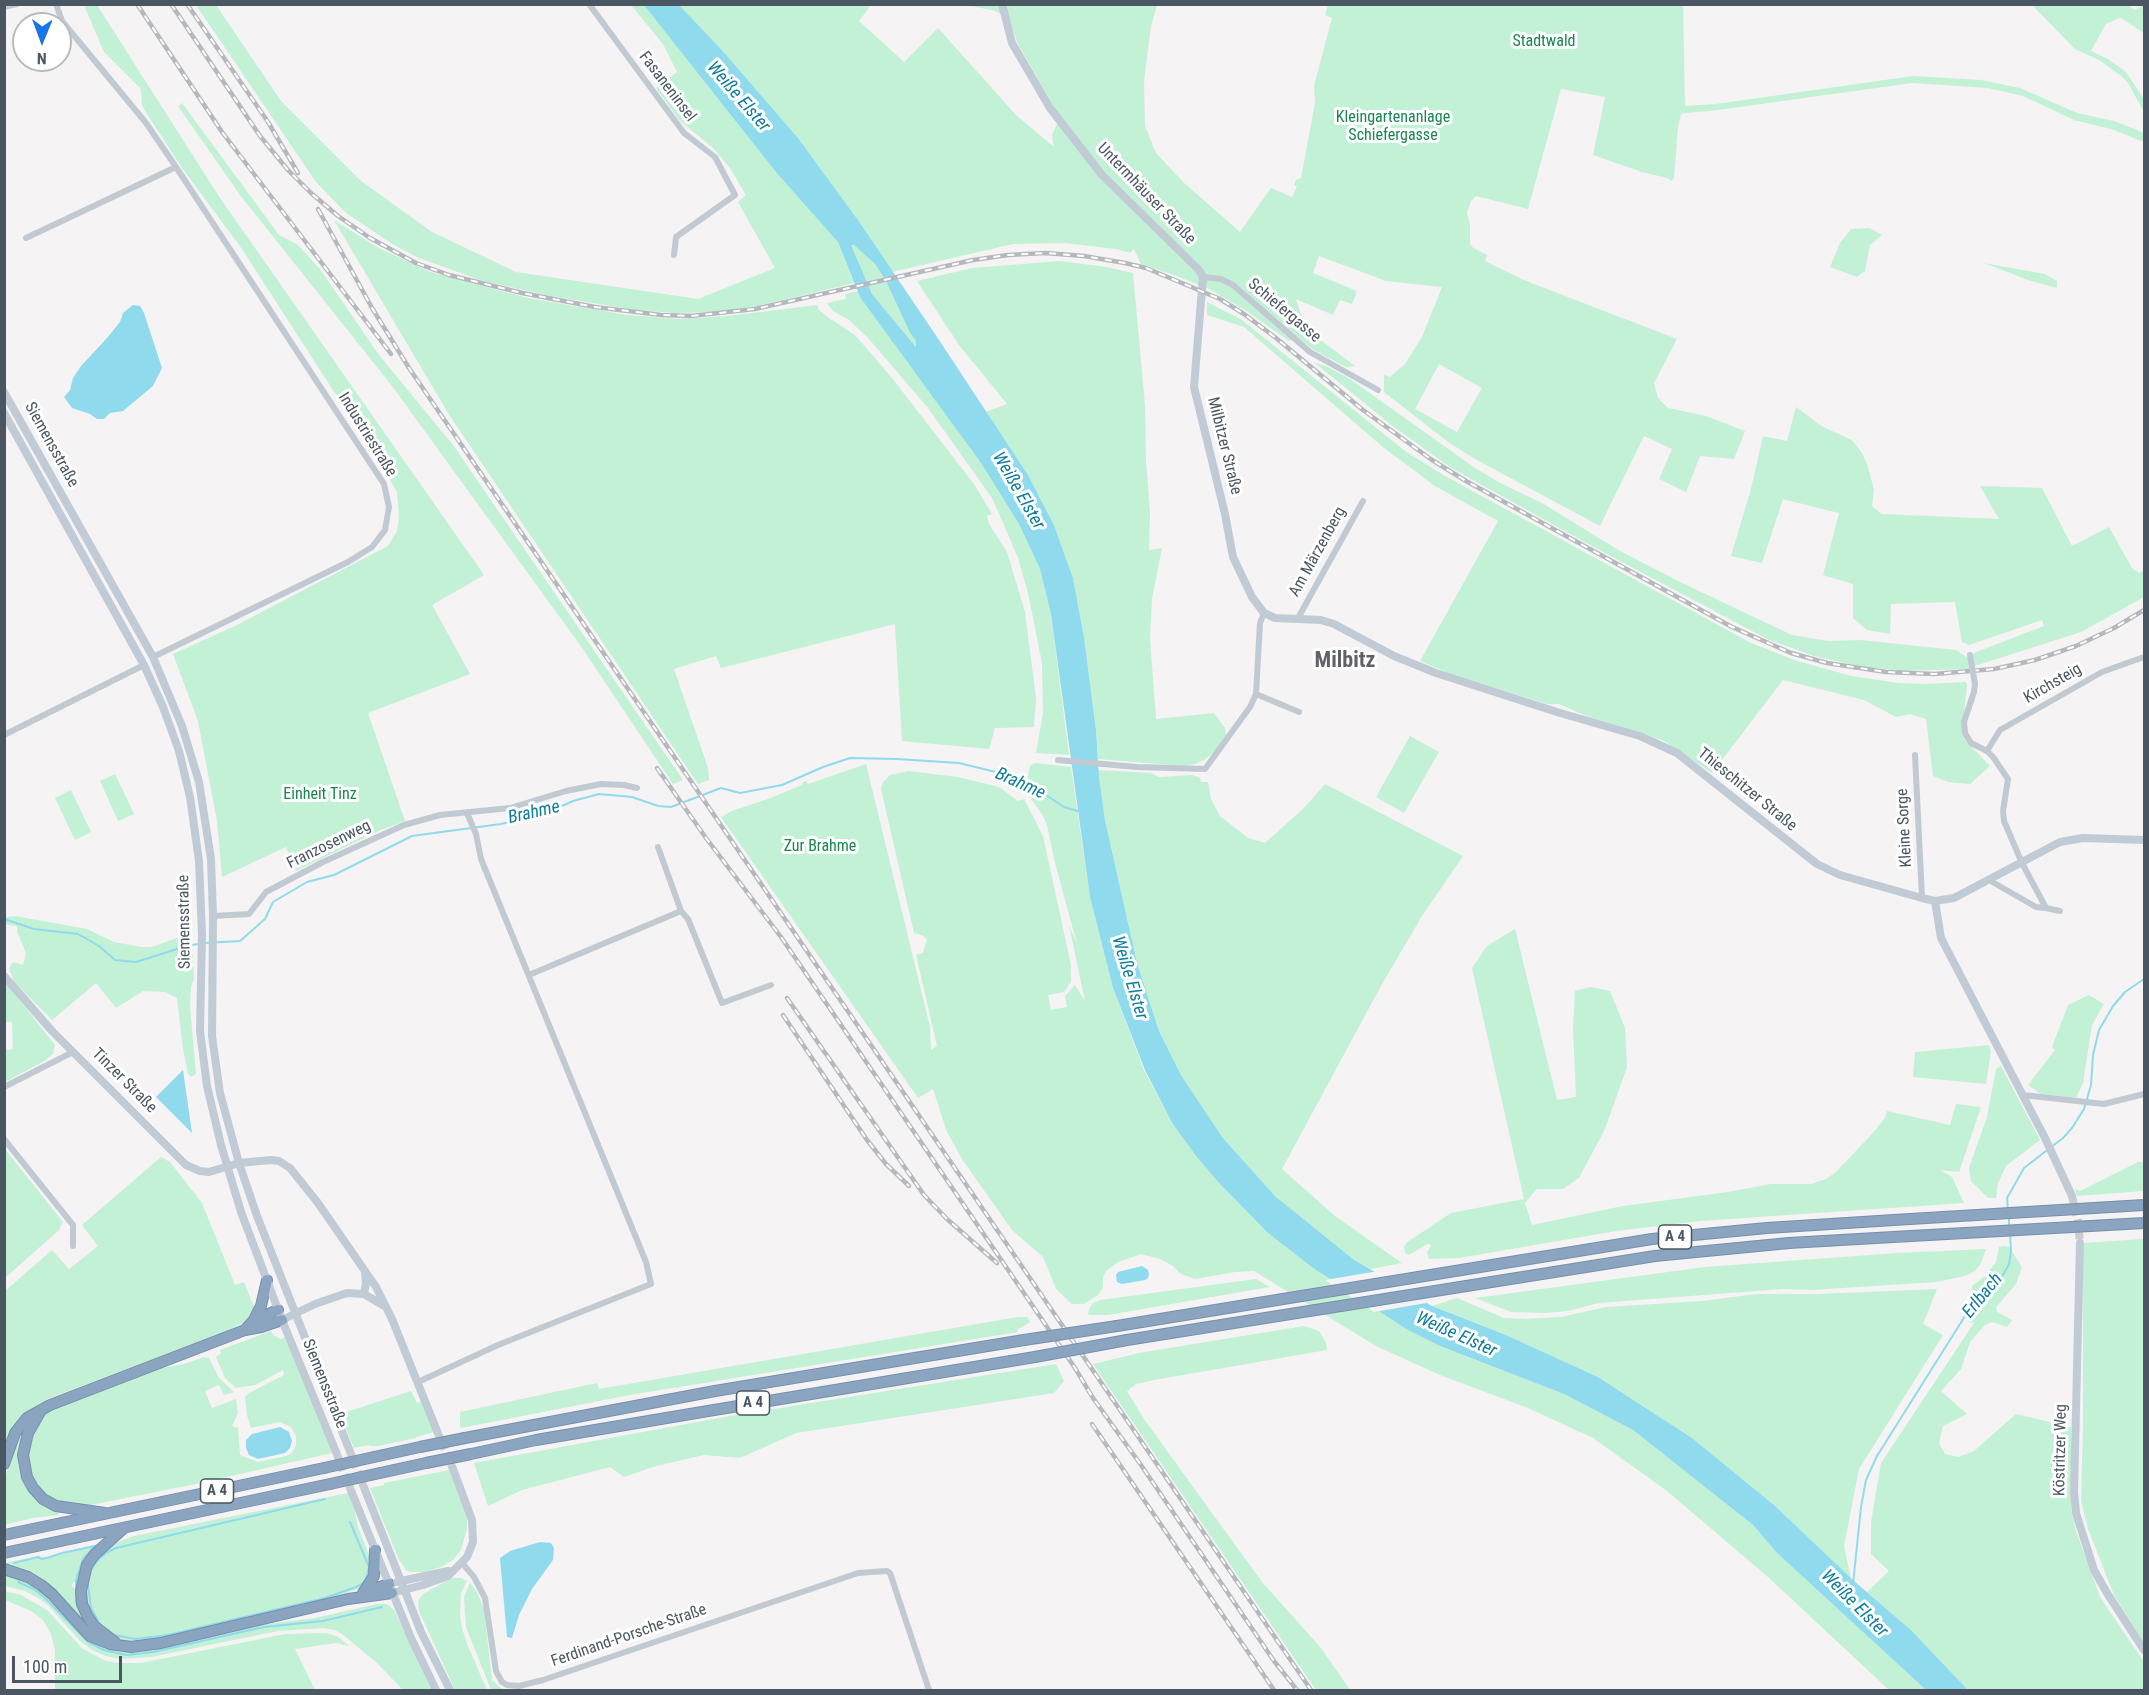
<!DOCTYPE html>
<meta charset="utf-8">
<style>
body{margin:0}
#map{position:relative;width:2149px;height:1695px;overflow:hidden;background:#f5f3f3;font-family:"Roboto Condensed",sans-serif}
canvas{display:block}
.frame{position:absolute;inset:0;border:6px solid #4a5661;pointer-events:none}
.north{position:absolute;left:12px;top:12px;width:60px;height:60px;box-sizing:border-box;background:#fff;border:2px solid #b7bbc0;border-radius:50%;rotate:181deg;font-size:16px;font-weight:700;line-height:24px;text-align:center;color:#4a5661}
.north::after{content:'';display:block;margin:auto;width:21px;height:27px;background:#1a73e8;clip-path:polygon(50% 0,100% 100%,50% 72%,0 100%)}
.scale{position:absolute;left:12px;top:1656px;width:110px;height:27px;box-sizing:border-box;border:3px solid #4a5661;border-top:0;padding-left:8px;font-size:18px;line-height:21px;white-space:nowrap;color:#4a5661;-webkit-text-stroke:4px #fff;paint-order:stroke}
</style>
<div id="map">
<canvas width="2149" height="1695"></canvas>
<div class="frame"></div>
<div class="north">N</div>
<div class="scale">100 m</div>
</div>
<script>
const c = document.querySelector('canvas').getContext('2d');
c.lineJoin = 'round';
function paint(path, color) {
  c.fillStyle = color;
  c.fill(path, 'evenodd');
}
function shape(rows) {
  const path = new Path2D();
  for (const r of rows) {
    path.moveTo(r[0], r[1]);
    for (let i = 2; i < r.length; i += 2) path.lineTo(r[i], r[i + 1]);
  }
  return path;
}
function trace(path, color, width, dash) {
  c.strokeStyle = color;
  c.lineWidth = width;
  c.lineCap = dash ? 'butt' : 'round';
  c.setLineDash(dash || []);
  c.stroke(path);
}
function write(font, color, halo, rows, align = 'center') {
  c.font = font + ' "Roboto Condensed",sans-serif';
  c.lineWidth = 6;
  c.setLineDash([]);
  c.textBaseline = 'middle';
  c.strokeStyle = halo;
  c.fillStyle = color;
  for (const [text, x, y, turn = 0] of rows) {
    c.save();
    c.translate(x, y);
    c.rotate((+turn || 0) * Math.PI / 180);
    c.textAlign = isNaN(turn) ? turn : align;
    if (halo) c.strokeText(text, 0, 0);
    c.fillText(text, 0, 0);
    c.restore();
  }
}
const green = shape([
 [84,5,97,5,220,198,484,575,432,605,470,674,368,713,405,821,376,832,296,871,286,847,222,877,217,821,198,721,173,654,237,625,388,546,397,531,399,516,397,492,378,460,242,249,182,168,142,106,141,89,104,52],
 [196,5,216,5,281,101,361,181,432,232,516,272,698,299,775,268,738,202,746,195,730,168,713,148,679,120,656,88,677,72,663,44,631,5,644,5,838,242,854,283,758,306,718,312,674,313,635,310,545,295,480,280,419,258,394,245,346,213,316,182],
 [679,5,871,5,859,21,904,62,938,28,1016,115,1054,147,1052,135,1060,117,1018,44,1010,21,996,11,967,5,1157,5,1151,26,1144,81,1145,126,1156,153,1183,182,1240,232,1271,188,1292,197,1297,186,1294,185,1296,180,1301,178,1315,103,1314,86,1332,18,1325,15,1328,5,1683,5,1685,106,1716,104,1913,76,1981,80,2020,88,2077,113,2114,121,2135,129,2144,133,2144,142,2111,129,2074,120,2023,96,1988,88,1912,83,1718,110,1685,113,1681,114,1678,127,1674,178,1672,181,1667,178,1642,172,1593,155,1605,97,1561,89,1528,209,1476,196,1471,201,1467,213,1470,224,1470,243,1472,247,1487,255,1485,261,1526,281,1677,339,1654,383,1658,398,1668,408,1706,416,1745,431,1734,459,1700,456,1686,492,1659,479,1672,449,1644,436,1600,526,1475,459,1448,442,1384,392,1384,375,1390,377,1405,364,1422,337,1442,287,1386,281,1319,256,1313,273,1357,291,1352,304,1340,300,1333,315,1296,299,1306,329,1355,366,1346,367,1317,352,1298,338,1289,341,1248,312,1209,289,1177,276,1141,264,1134,249,1130,253,1116,249,1065,243,1013,244,892,272,858,220,798,138,721,49],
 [1439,364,1482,388,1457,432,1415,409],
 [2032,5,2127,5,2135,10,2144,5,2144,33,2121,18,2117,19,2106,24,2091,51,2108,59,2126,72,2144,99,2144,112,2128,83,2120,75,2099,60,2075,49],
 [182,103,279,235,298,245,320,269,379,355,453,445,683,780,673,784,583,649,392,386,240,195,178,106],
 [334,220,377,247,430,272,528,298,627,315,680,319,728,316,817,305,819,310,829,318,855,335,892,378,974,484,992,514,987,516,989,524,1007,552,1025,612,1036,698,1034,727,995,728,989,749,902,741,895,624,721,668,716,656,674,669,708,768,709,780,698,784,448,413],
 [1869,228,1882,235,1870,245,1865,271,1857,277,1830,267,1840,243,1851,229],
 [850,244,854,245,875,264,886,281,910,333,916,341,918,345,916,347,872,294],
 [1060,261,1106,267,1133,273,1145,405,1146,461,1150,512,1149,550,1162,548,1152,599,1150,639,1156,719,1214,713,1225,728,1226,735,1217,749,1206,759,1195,764,1183,766,1098,759,1096,730,1084,637,1073,578,1054,525,1028,475,986,412,1007,404,959,345,917,281,972,268],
 [1984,263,2045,274,2057,281,2057,288,2028,280],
 [858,291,981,463,1019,524,1040,569,1051,614,1069,755,1036,753,1043,713,1042,663,1028,593,1018,558,1004,525,992,498,928,408,868,338,849,320,833,311,827,303,846,299,845,294],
 [1207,302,1242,320,1405,451,1445,476,1751,643,1797,661,1852,676,1898,683,1925,684,1966,682,1967,685,1963,724,1964,739,1990,766,1970,784,1948,782,1933,776,1926,719,1910,714,1896,717,1864,700,1783,680,1712,773,1664,741,1643,733,1589,717,1559,704,1547,704,1451,674,1420,661,1498,521,1435,486,1384,448,1244,327,1207,315],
 [1315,363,1326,366,1350,379,1475,468,1502,484,1542,503,1620,551,1682,583,1792,635,1828,641,1860,640,1956,650,1968,658,1970,669,1898,671,1858,666,1814,656,1767,639,1590,545,1453,469,1395,428],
 [1796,407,1823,427,1852,440,1862,453,1868,467,1874,490,1872,506,1882,514,1999,519,1980,486,2042,488,2072,546,2109,527,2132,568,2139,573,2144,571,2144,597,2081,632,1975,666,1971,654,2044,626,2042,620,1969,645,1962,642,1955,602,1891,604,1890,634,1867,630,1853,618,1853,584,1823,575,1839,513,1783,499,1762,563,1731,556,1751,489,1763,436,1787,441],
 [1410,736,1439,752,1404,813,1376,797],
 [1035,763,1071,767,1090,897,1113,988,1144,1070,1172,1123,1220,1184,1268,1233,1313,1268,1406,1329,1440,1346,1564,1394,1633,1430,1753,1525,1776,1552,1926,1690,1889,1690,1768,1577,1667,1491,1593,1438,1528,1408,1440,1375,1376,1346,1254,1271,1235,1272,1195,1279,1181,1274,1173,1266,1160,1259,1141,1254,1118,1262,1106,1271,1103,1277,1103,1288,1098,1295,1084,1304,1072,1304,1056,1289,1043,1257,1012,1230,962,1159,947,1132,933,1089,918,1098,721,817,732,811,768,799,802,785,803,782,806,781,808,784,866,764,930,1027,931,1050,937,1046,916,955,923,953,927,939,922,935,914,933,884,802,881,789,883,782,890,775,909,771,933,774,958,777,999,787,1018,801,1024,799,1043,836,1071,965,1071,982,1064,992,1048,995,1051,1010,1067,1007,1065,996,1075,985,1085,1001,1069,925,1077,944,1055,863,1047,825,1042,814,1029,796,1026,787,1030,766],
 [1098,770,1151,773,1159,777,1193,775,1200,778,1201,782,1208,782,1211,799,1220,816,1248,838,1265,843,1304,808,1325,784,1463,856,1422,916,1382,984,1282,1169,1335,1216,1402,1263,1371,1269,1353,1259,1275,1196,1223,1138,1181,1075,1159,1031,1137,963,1105,820],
 [115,774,134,814,118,821,100,781],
 [71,790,91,832,75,840,55,798],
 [4,914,7,917,15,916,87,929,114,942,141,947,152,947,185,935,192,936,194,979,191,987,190,1006,196,1074,191,1077,188,1074,183,1049,177,998,165,992,143,991,116,1008,96,983,52,1020,14,982,9,968,13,962,23,965,26,953,17,931,17,926,8,925,5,923],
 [1515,929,1557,1100,1576,1097,1573,1028,1575,991,1591,987,1610,991,1625,1028,1627,1067,1605,1129,1579,1178,1563,1189,1537,1189,1525,1203,1532,1225,1623,1206,1728,1192,1771,1184,1811,1184,1826,1179,1836,1172,1872,1134,1885,1118,1887,1111,1950,1125,1956,1104,1981,1107,1959,1172,1940,1170,1952,1177,1964,1203,1700,1221,1616,1231,1459,1258,1429,1259,1427,1252,1431,1246,1429,1243,1409,1255,1405,1253,1404,1247,1406,1243,1451,1213,1524,1199,1472,968,1487,946],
 [5,982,55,1045,53,1054,46,1060,5,1082,5,1050,13,1049,12,1022,5,1022],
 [2089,995,2104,1004,2092,1025,2083,1083,2076,1098,2041,1094,2028,1085,2055,1050,2052,1047,2068,1005],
 [1989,1045,1991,1051,1986,1084,1913,1077,1915,1052],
 [2001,1066,2040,1140,2006,1166,1998,1183,1996,1198,1988,1198,1971,1181,1969,1168,1987,1117,1996,1069],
 [4,1148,63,1222,59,1230,5,1278],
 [161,1157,170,1162,202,1203,235,1285,244,1282,255,1309,245,1322,220,1334,47,1399,33,1408,22,1417,5,1451,5,1291,52,1250,69,1269,98,1246,82,1225],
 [2138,1162,2144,1162,2144,1191,2077,1196,2075,1189,2080,1191],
 [2144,1239,2144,1643,2114,1595,2088,1529,2081,1501,2083,1427,2083,1243],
 [2003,1246,2009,1247,2022,1267,2016,1284,1996,1307,1997,1312,2012,1320,2007,1327,1992,1322,1985,1325,1970,1342,1961,1369,1941,1391,1967,1414,1943,1426,1939,1443,1945,1454,1958,1457,1974,1451,2016,1414,2071,1427,2071,1509,2076,1531,2100,1597,2144,1662,2144,1690,1968,1690,1911,1630,1867,1592,1889,1571,1871,1554,1871,1522,1881,1463,1974,1323,1968,1322,1969,1319,1978,1302,1976,1293,1972,1291,1972,1286,1985,1276,1996,1262,1999,1247],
 [1986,1249,1981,1263,1975,1271,1965,1276,1936,1282,1811,1290,1782,1289,1599,1303,1568,1311,1543,1313,1511,1312,1475,1298,1705,1267,1897,1253],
 [1256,1279,1270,1287,1108,1315,1088,1315,1089,1309,1093,1303,1100,1300],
 [1937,1289,1923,1324,1943,1335,1859,1469,1844,1546,1851,1579,1774,1505,1692,1438,1598,1377,1506,1335,1432,1306,1457,1298,1504,1318,1525,1319,1561,1317,1606,1307,1702,1301,1757,1294,1819,1294],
 [1018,1317,1027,1317,1030,1322,1017,1330,1018,1332,630,1395,461,1428,460,1426,460,1412,597,1383,599,1389],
 [1304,1326,1319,1331,1326,1343,1327,1350,1154,1380,1136,1384,1127,1391,1144,1419,1238,1549,1263,1583,1321,1648,1350,1690,1316,1690,1093,1364,1139,1353],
 [271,1331,273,1335,281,1339,285,1337,287,1341,332,1453,196,1484,85,1506,59,1503,40,1491,30,1475,26,1447,43,1416,53,1409,157,1369,184,1364,204,1357,209,1358,219,1378,234,1392,224,1395,219,1385,205,1391,212,1408,236,1399,238,1413,232,1426,238,1428,240,1455,258,1462,286,1456,292,1453,296,1445,296,1436,291,1427,280,1422,251,1428,247,1415,245,1397,249,1393,284,1375,283,1370,255,1385,236,1388,225,1378,216,1357,221,1353,220,1350],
 [1056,1364,1064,1381,1054,1393,796,1433,740,1458,704,1455,656,1466,624,1477,610,1467,522,1490,488,1506,474,1463,730,1416],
 [411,1391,417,1403,422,1401,434,1432,416,1437,416,1438,378,1446,370,1446,369,1445,354,1448,340,1414],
 [29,1422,21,1439,20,1465,59,1511,58,1515,32,1518,5,1525,5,1479,13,1447,19,1434],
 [449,1470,467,1516,467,1528,461,1550,453,1560,441,1567,424,1572,411,1572,406,1570,399,1560,370,1488,384,1485,384,1483],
 [348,1493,354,1508,358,1527,370,1558,372,1571,364,1586,358,1589,320,1601,159,1639,135,1642,126,1641,118,1639,96,1623,85,1599,90,1565,113,1544,134,1536],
 [101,1543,78,1583,73,1582,72,1586,77,1591,97,1638,56,1592,5,1566,4,1563,39,1556,41,1558,49,1557],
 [4,1573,23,1579,40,1588,98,1645,120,1652,150,1650,258,1625,315,1618,377,1604,387,1604,394,1610,398,1618,431,1690,403,1690,377,1663,342,1634,335,1630,324,1628,278,1631,151,1657,120,1659,106,1656,92,1650,79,1640,48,1605,38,1598,25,1591,5,1586],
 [452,1578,461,1578,467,1581,461,1593,460,1615,462,1628,467,1644,487,1690,455,1690,419,1611,418,1601,423,1594],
 [470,1583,477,1592,484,1609,492,1680,503,1690,491,1690,466,1627,464,1597],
 [5,1591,21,1595,47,1610,83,1649,106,1661,118,1663,141,1663,285,1634,327,1633,338,1637,349,1646,336,1643,295,1649,315,1690,55,1690,55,1650,51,1634,43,1620,31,1611,5,1600]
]);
const water = shape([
 [644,5,679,5,721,49,798,138,858,220,939,340,1028,475,1054,525,1073,578,1084,637,1096,730,1099,777,1105,820,1137,963,1159,1031,1181,1075,1223,1138,1275,1196,1353,1259,1432,1306,1506,1335,1598,1377,1692,1438,1774,1505,1854,1581,1911,1630,1968,1690,1926,1690,1776,1552,1753,1525,1633,1430,1564,1394,1440,1346,1406,1329,1313,1268,1268,1233,1220,1184,1197,1157,1172,1123,1145,1070,1113,988,1090,897,1051,614,1040,569,1019,524,981,463,860,297,838,242,776,172],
 [851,245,854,245,875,264,886,281,910,333,916,341,916,347,872,294],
 [133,305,140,306,144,313,162,368,153,386,123,411,110,413,104,419,97,419,90,414,72,408,64,397,70,390,73,378,81,366,107,338,120,322,123,313],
 [183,1070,192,1133,156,1097],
 [1142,1266,1148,1270,1149,1274,1148,1278,1145,1280,1122,1284,1117,1282,1116,1275,1118,1272],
 [280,1427,289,1432,292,1441,290,1448,285,1453,258,1459,249,1455,246,1448,246,1440,252,1434],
 [540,1542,551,1543,554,1548,553,1560,532,1589,519,1615,512,1638,507,1637,500,1558,510,1551]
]);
const pier = shape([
 [1379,1271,1432,1302,1374,1312,1325,1280]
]);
const stream = shape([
 [4,919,34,929,78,934,99,946,115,960,136,962,190,945,200,944],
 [205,943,240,941,265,919,273,902,307,882,334,875,412,836,501,824,544,814,573,801,599,794,632,797,658,806,671,807,721,788,740,793,782,785,823,767,850,758,897,759,959,763,1000,773,1037,789,1064,807,1078,811],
 [2008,1210,2007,1198,2024,1168,2063,1138,2072,1128,2084,1109,2091,1085,2093,1055,2099,1030,2113,1006,2125,992,2144,979],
 [2009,1216,2009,1228],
 [14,1563,38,1557,42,1559,50,1557,62,1553,95,1546],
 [91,1570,97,1561,106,1553,116,1548,325,1499],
 [18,1582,34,1589,46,1599,88,1642,104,1650,126,1655,153,1652,264,1627,323,1621,382,1607],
 [88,1584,91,1608,100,1624],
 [1853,1584,1861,1507,1866,1480,1877,1456,1977,1297,2003,1275,2009,1264,2011,1251,2010,1234],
 [85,1622,76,1601,76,1580,83,1559,95,1546],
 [114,1635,136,1639,168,1635,325,1598,356,1587,362,1584,366,1579,369,1567,350,1522]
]);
const secondaryTunnel = shape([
 [2072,1196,2078,1221,2080,1243],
 [437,1431,453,1469],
 [349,1449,365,1490],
 [336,1452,352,1493]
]);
const street = shape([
 [56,4,62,21,146,123,176,167,384,484,389,507,385,530,372,547,348,562,153,657],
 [589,4,684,133,715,157,735,195,676,237,674,255],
 [4,7,17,4],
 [26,238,176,167],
 [1203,277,1221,279,1233,285,1310,352,1378,390],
 [1298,618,1363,501],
 [1975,684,1974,692,1964,722,1965,733,1971,743,1987,751,1993,757,2008,779,2003,811,2004,821,2022,863,2046,908,2060,911],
 [1256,694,1299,712],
 [4,735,144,665],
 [1987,751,2000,730,2102,672,2144,657],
 [1915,755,1922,898],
 [1058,760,1137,767,1205,769,1250,707,1256,694,1260,623,1264,613],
 [1989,880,2036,907,2046,908],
 [681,911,688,919,722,1003,771,985],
 [213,916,249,914,266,892,323,862,404,825,440,815,510,808,566,791,601,784,624,785,637,788],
 [529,975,681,911,658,847],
 [4,1087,73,1052],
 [2023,1095,2104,1104,2144,1094],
 [4,1139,73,1225,73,1246],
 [418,1382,498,1345,651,1284,646,1262,481,859,476,834,467,813],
 [462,1563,474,1577,485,1598,496,1671,502,1682,507,1685,519,1686,543,1680,858,1573,887,1571,890,1573,929,1690]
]);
const secondary = shape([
 [1002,4,1012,43,1050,108,1102,175,1199,270,1203,277,1194,387,1225,514,1233,557,1252,597,1264,613,1275,618,1321,620,1334,624,1394,656,1436,673,1560,713,1640,736,1677,753,1817,864,1840,875,1922,898,1935,901,1954,898,2060,842,2083,838,2144,840],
 [4,392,153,657,182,726,199,782,211,859,213,916,212,1036,220,1093,239,1163,257,1216,349,1449],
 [4,413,144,665,163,707,179,751,190,797,199,861,202,934,200,1031,207,1086,221,1145,241,1212,282,1320,336,1452],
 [1935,901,1941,938,2045,1138,2072,1196],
 [4,976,52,1031,186,1165,200,1171,209,1172,239,1163,271,1160,279,1161,290,1168,318,1203,376,1287,392,1319,437,1431],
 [2080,1243,2074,1492,2076,1513,2094,1570,2107,1593,2144,1650],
 [364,1294,366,1283,365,1271],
 [282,1320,315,1304,347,1293,364,1294,386,1307],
 [365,1490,421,1632,450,1690],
 [352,1493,411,1638,436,1690],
 [397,1582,448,1571],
 [392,1593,423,1585,448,1576,467,1557,473,1542,472,1520,453,1469]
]);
const highway = shape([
 [254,1320,278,1310],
 [1117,1326,1652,1239,1767,1228,1910,1219],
 [245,1330,254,1320,261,1306,267,1280],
 [1127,1340,1655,1256,1789,1243,1911,1236],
 [40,1412,28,1433,23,1455,27,1477,33,1488,43,1499,56,1506,105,1513],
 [465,1438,715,1391,1024,1340],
 [471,1454,536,1440,708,1411,1035,1357],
 [374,1457,420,1447],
 [4,1464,15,1433,27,1418,50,1405,245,1330,261,1327,282,1320],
 [380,1473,426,1463],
 [4,1535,324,1468],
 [4,1553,330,1484],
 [4,1569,28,1577,41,1585,52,1594,90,1636,110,1644,131,1647,161,1643,348,1599,392,1593],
 [366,1592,389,1584],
 [363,1593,374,1576,375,1550],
 [115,1642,94,1626,87,1615,82,1604,81,1591,87,1565,95,1554,124,1528]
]);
const rail = shape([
 [137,4,222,132,391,354],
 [171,4,260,136,288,170,311,193,338,216,370,238,416,263,449,275,522,293,595,307,661,315,691,316,755,309,973,260,1008,255,1045,253,1084,256,1125,263,1146,268,1220,299,1244,314,1276,338,1363,410,1432,460,1466,481,1732,627,1791,653,1827,663,1886,672,1934,674,1994,669,2035,660,2076,646,2114,628,2144,610],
 [187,4,268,122,298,173],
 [318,209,372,308,409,368,1311,1690],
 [657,768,706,838,781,937,1075,1368,1093,1398,1141,1465,1274,1661,1297,1690],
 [787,998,924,1195,947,1219,997,1263],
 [783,1015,867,1140,886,1164,909,1186],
 [1092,1424,1274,1690]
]);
const streetBridge = shape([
 [1970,655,1975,684]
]);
const highwayBridge = shape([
 [1910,1219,2144,1205],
 [1911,1236,2144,1223],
 [1024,1340,1117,1326],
 [1035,1357,1127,1340],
 [420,1447,465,1438],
 [426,1463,471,1454],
 [324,1468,374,1457],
 [330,1484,380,1473]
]);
const shields = [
 [1675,1237,33],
 [753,1403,33],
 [217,1491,33]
];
const shieldNames = [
 ["A 4",1675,1237],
 ["A 4",753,1403],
 ["A 4",217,1491]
];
const parkNames = [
 ["Stadtwald",1544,42],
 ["Kleingartenanlage",1393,118],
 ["Schiefergasse",1393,136],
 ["Einheit Tinz",320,795],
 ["Zur Brahme",820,847]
];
const streetNames = [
 ["Fasaneninsel",667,87,53],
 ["Untermhäuser Straße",1146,194,46],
 ["Schiefergasse",1284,311,40],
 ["Industriestraße",367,435,58],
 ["Siemensstraße",51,445,61],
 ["Milbitzer Straße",1224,446,76],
 ["Am Märzenberg",1318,552,-61],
 ["Kirchsteig",2053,684,-30],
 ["Thieschitzer Straße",1747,790,39],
 ["Kleine Sorge",1905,828,-93],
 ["Franzosenweg",329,845,-26],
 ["Siemensstraße",185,922,-91],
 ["Tinzer Straße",124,1081,45],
 ["Siemensstraße",324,1384,68],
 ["Köstritzer Weg",2061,1450,-89],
 ["Ferdinand-Porsche-Straße",629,1636,-19]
];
const waterNames = [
 ["Weiße Elster",738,97,49],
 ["Weiße Elster",1018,491,60],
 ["Brahme",1020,784,24],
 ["Brahme",534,813,-13],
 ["Weiße Elster",1129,978,73],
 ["Erlbach",1983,1296,-51],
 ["Weiße Elster",1456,1335,24],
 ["Weiße Elster",1854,1604,45]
];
const districtNames = [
 ["Milbitz",1345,661]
];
paint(green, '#c3f1d5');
paint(water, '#90daee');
paint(pier, '#f5f3f3');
trace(stream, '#90daee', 2);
trace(secondaryTunnel, '#caccce', 8, [8, 4]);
trace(highway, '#7690ad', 12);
trace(street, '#c1cad2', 6);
trace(secondary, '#c1cbd6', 8);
trace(highway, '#8ba5c1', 10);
trace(rail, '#b5b8bd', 4.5);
trace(rail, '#fff', 2, [7]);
trace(highwayBridge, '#7690ad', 12, []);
trace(streetBridge, '#c1cad2', 6);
trace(highwayBridge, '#8ba5c1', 10);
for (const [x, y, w] of shields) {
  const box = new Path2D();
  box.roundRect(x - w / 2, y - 12, w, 24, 4.5);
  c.fillStyle = '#fff';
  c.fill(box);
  trace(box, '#4a5661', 1.5);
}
write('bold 15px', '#4a5661', null, shieldNames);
write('16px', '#17864f', '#fff', parkNames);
write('16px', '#4a5661', '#fff', streetNames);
write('italic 18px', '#0c7c9b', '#fff', waterNames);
write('bold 22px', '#5f6368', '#fff', districtNames);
</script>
